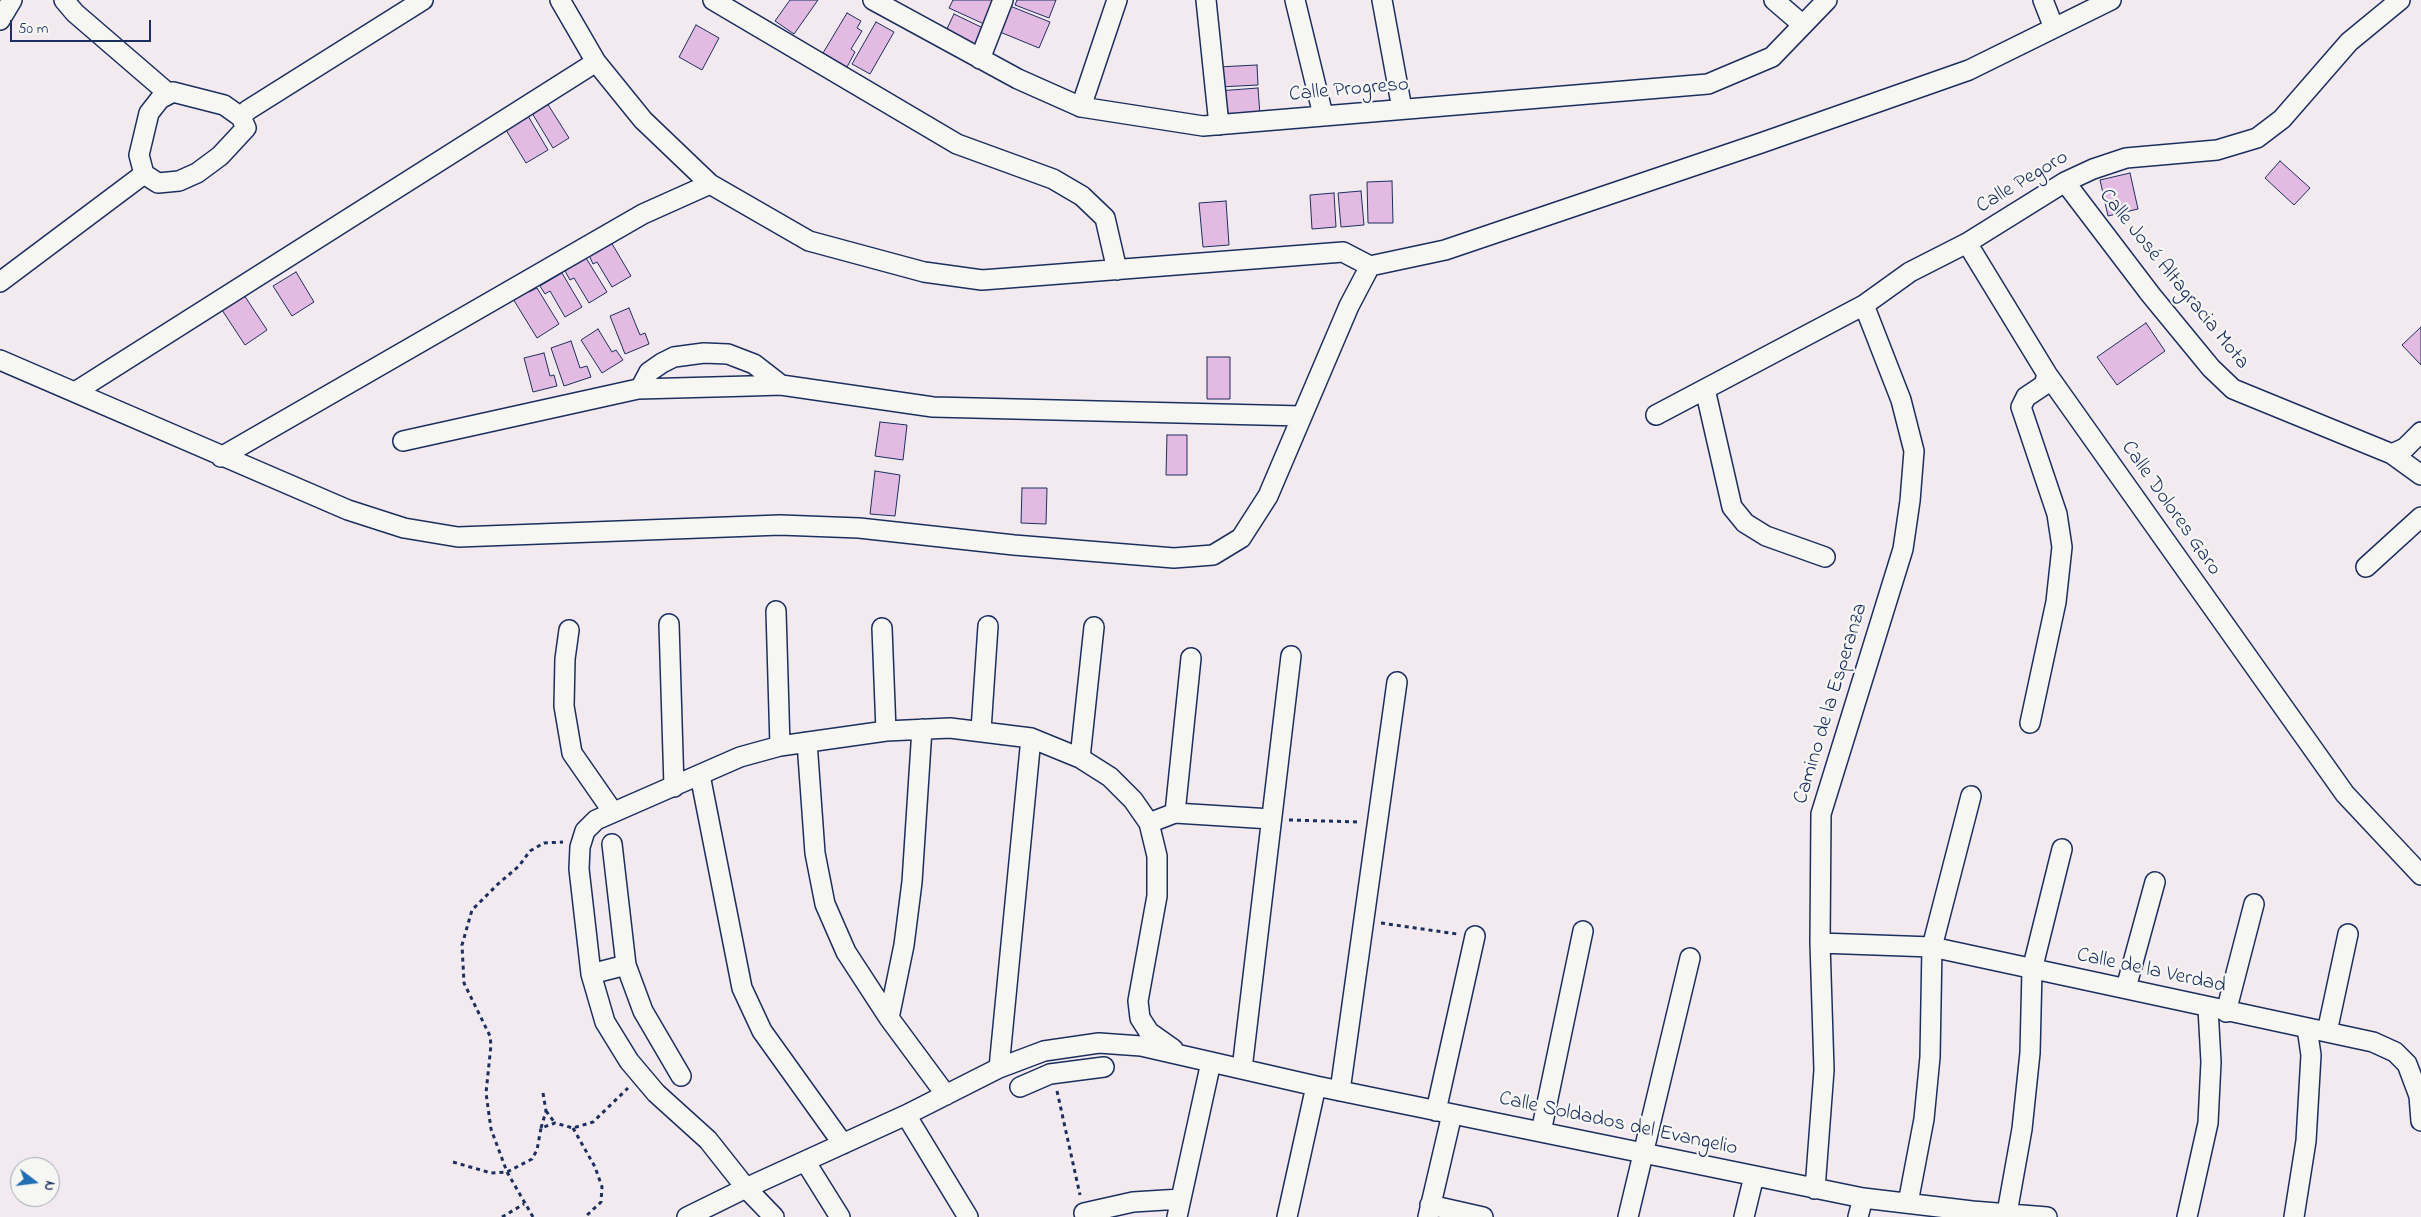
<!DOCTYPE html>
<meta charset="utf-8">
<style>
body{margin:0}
#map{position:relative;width:2421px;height:1217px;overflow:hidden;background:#f2eaef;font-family:"Indie Flower",sans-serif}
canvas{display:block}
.north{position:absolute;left:10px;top:1157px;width:50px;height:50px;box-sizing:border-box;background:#f6f6f2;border:1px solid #9ea6b7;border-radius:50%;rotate:105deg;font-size:14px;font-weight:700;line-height:20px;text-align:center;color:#1b2f5e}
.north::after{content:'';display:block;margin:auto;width:18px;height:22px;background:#1f6fb2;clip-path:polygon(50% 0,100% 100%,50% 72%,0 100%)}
.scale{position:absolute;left:10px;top:20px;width:141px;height:22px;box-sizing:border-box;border:2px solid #1b2f5e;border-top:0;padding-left:6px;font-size:15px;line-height:18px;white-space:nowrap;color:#1b2f5e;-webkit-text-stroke:4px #f6f6f2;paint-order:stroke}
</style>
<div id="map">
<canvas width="2421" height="1217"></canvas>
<div class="north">N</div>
<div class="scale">50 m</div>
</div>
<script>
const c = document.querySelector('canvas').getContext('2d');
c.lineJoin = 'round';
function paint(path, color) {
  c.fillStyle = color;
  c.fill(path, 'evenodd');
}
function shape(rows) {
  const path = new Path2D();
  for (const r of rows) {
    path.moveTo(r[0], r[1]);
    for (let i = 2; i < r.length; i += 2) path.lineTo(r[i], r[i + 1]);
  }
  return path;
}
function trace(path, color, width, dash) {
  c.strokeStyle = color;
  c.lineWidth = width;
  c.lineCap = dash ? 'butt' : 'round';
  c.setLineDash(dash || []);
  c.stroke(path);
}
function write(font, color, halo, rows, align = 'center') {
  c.font = font + ' "Indie Flower",sans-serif';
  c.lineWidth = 4.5;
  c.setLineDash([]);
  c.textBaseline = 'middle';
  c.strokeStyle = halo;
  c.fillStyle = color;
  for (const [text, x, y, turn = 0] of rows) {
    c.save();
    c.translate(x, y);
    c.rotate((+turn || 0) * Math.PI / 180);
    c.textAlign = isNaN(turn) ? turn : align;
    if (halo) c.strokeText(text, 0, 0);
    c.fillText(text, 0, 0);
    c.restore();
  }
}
const building = shape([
 [790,0,818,0,794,34,775,21,790,0],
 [953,0,995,0,984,24,949,8,953,0],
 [1017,0,1056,0,1049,18,1015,5,1017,0],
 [1010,6,1050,22,1039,48,1000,32,1010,6],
 [847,13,861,21,857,28,862,31,851,49,855,52,847,67,823,53,847,13],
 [954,14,983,28,973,50,943,37,954,14],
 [876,22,894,32,870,74,852,64,876,22],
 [696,25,719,38,702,70,679,57,696,25],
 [1257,65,1258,85,1219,87,1218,67,1257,65],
 [1258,88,1260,115,1220,118,1218,91,1258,88],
 [547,103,569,138,553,148,532,113,547,103],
 [528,116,548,150,526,163,506,130,528,116],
 [2280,161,2310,188,2294,205,2265,178,2280,161],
 [2130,173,2138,209,2108,216,2100,180,2130,173],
 [1392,181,1393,223,1368,223,1367,182,1392,181],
 [1361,191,1364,225,1341,227,1338,193,1361,191],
 [1334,193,1336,227,1312,229,1310,195,1334,193],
 [1226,201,1229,245,1203,247,1199,203,1226,201],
 [611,242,631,276,612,287,597,262,593,264,589,255,611,242],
 [586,258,607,292,589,303,574,278,570,280,565,271,586,258],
 [296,272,314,302,292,316,273,286,296,272],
 [562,273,582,307,565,317,550,291,545,294,540,286,562,273],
 [525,285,529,292,537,288,559,324,537,338,510,294,525,285],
 [244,295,267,330,245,345,222,310,244,295],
 [629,308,640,335,645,333,649,344,625,354,610,316,629,308],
 [2146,323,2165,351,2117,385,2097,357,2146,323],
 [2421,327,2421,365,2402,345,2421,327],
 [598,329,612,352,616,350,623,360,602,373,581,340,598,329],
 [571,341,580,368,587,366,591,377,564,386,551,348,571,341],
 [544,353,550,376,554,375,557,386,533,392,524,358,544,353],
 [1207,357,1230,357,1230,399,1207,399,1207,357],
 [880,422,907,425,903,460,875,456,880,422],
 [1167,435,1187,435,1187,475,1166,475,1167,435],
 [875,471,900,475,895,516,870,514,875,471],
 [1022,488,1047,488,1046,524,1021,523,1022,488]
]);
const path = shape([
 [1289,820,1361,822],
 [1381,923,1457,934],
 [1057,1091,1080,1195],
 [546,1111,555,1123],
 [541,1128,546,1111,543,1093],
 [573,1128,595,1167,602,1187,601,1202,585,1217],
 [453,1162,491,1173,507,1172,532,1159,537,1150,541,1128,555,1123,573,1128,593,1122,628,1088],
 [502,1217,524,1204],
 [533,1217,507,1172,491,1129,486,1093,491,1045,490,1036,464,983,462,945,472,910,498,884,519,866,530,851,544,843,563,842]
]);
const minor = shape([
 [64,0,75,13,169,94],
 [560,0,596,62,643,120,710,184,809,241,924,272,982,280,1343,252,1370,266,1445,250,1761,143,1969,70,2111,0],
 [713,0,957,144,1053,179,1082,196,1105,218,1117,270],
 [873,0,1018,79,1081,107,1203,126,1708,84,1772,57,1827,0],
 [1206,0,1219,125],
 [1295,0,1323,115],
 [1382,0,1402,109],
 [1774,0,1803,25],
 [2043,0,2054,28],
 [0,20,12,0],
 [980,59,1003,0],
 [173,92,224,105,241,117,246,128,220,156,197,173,179,181,158,183,144,174,139,155,149,113,160,99,173,92],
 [1081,107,1117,0],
 [241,117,248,110,423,0],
 [2065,182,2151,295,2211,368,2233,389,2392,454,2421,475],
 [1967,243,2047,374,2345,794,2421,875],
 [0,282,144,174],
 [0,360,348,510,404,528,458,537,780,525,859,528,1014,545,1174,558,1213,555,1241,538,1268,496,1349,306,1370,266],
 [640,389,649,372,662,363,674,357,704,353,728,354,754,364,781,385],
 [1705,389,1732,507,1745,523,1766,536,1825,557],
 [75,392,596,62],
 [1656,415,1864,305,1910,272,1967,243,2065,182,2093,169,2126,158,2217,150,2257,138,2282,119,2349,42,2400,0],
 [403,441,638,389,750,386,781,385,933,407,1302,416],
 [2392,454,2405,448,2421,432],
 [221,457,643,214,710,184],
 [2366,567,2421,517],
 [776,611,780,746],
 [669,624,674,787],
 [882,628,886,731],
 [569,630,565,659,564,706,572,753,613,812],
 [2030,723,2056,602,2062,547,2057,514,2021,407,2026,397,2044,385,2047,374],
 [981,730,988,626],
 [807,742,815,853,825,904,846,952,889,1018,946,1095],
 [1080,758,1094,627],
 [700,775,742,988,762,1031,843,1144],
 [1175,813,1191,658],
 [1149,823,1175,813,1271,819],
 [612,844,626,965,643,1011,681,1076],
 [1820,943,1932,947,2373,1042,2395,1052,2407,1064,2419,1096,2421,1121],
 [591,974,626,965],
 [2126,988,2155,882],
 [2226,1012,2254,904],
 [889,1018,904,945,912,882,922,729],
 [2327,1032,2348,934],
 [999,1068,1031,738],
 [1242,1069,1291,656],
 [1020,1087,1050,1074,1104,1067],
 [1340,1091,1397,682],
 [1436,1111,1475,936],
 [906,1115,968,1217],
 [1541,1132,1583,931],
 [805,1161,840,1217],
 [1815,1189,1824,1070,1820,943,1821,814,1903,549,1910,501,1914,451,1901,400,1864,305],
 [1908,1203,1924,1119,1930,1057,1932,947,1971,796],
 [1430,1205,1483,1217],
 [1084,1213,1133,1202,1181,1199],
 [2007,1213,2022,1129,2030,1053,2032,970,2062,849],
 [687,1217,746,1188,906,1115,999,1068,1044,1051,1099,1043,1141,1046,1316,1086,1863,1198,1972,1211,2047,1217],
 [774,1217,746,1188,708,1140,656,1093,629,1061,605,1022,591,974,579,869,580,847,585,831,596,820,740,757,780,746,886,731,950,728,1031,738,1080,758,1110,777,1133,800,1149,823,1157,856,1157,896,1138,1001,1140,1018,1149,1032,1173,1049],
 [1177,1217,1211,1062],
 [1287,1217,1316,1086],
 [1428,1217,1452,1114],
 [1628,1217,1690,958],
 [1744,1217,1754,1176],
 [1858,1217,1863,1198],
 [2187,1217,2208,1123,2211,1062,2208,1008],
 [2294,1217,2306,1141,2311,1055,2307,1028]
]);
const streetNames = [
 ["Calle Progreso",1349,91,-5],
 ["Calle Pegoro",2023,183,-31],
 ["Calle José Altagracia Mota",2173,280,51],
 ["Calle Dolores Garo",2170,509,55],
 ["Camino de la Esperanza",1832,704,-73],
 ["Calle de la Verdad",2151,972,12],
 ["Calle Soldados del Evangelio",1618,1125,12]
];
paint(building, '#e3bbe2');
trace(building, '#1b2f5e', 1);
trace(minor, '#1b2f5e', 22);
trace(path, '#1b2f5e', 3, [4, 4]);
trace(minor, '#f6f6f2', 19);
write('21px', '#1b2f5e', '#f6f6f2', streetNames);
</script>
